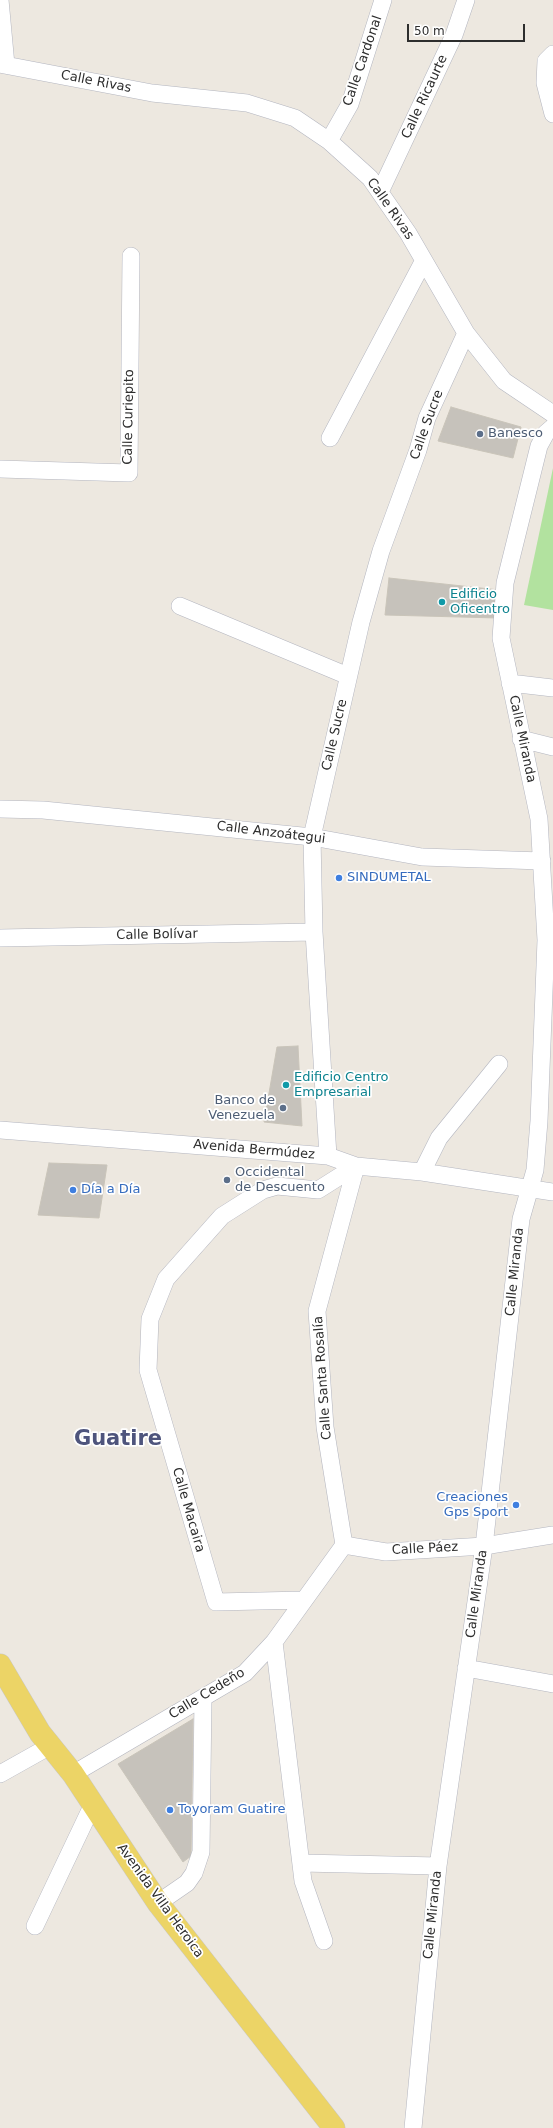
<!DOCTYPE html>
<meta charset="utf-8">
<style>
body{margin:0}
#map{position:relative;width:553px;height:2128px;overflow:hidden;background:#ede8e0;font-family:"DejaVu Sans",sans-serif}
canvas{display:block}
.scale{position:absolute;left:407px;top:24px;width:118px;height:18px;box-sizing:border-box;border:2px solid #2d2d2d;border-top:0;padding-left:5px;font-size:12px;line-height:14px;white-space:nowrap;color:#2d2d2d;-webkit-text-stroke:3px #fff;paint-order:stroke}
</style>
<div id="map">
<canvas width="553" height="2128"></canvas>
<div class="scale">50 m</div>
</div>
<script>
const c = document.querySelector('canvas').getContext('2d');
c.lineJoin = 'round';
function paint(path, color) {
  c.fillStyle = color;
  c.fill(path, 'evenodd');
}
function shape(rows) {
  const path = new Path2D();
  for (const r of rows) {
    path.moveTo(r[0], r[1]);
    for (let i = 2; i < r.length; i += 2) path.lineTo(r[i], r[i + 1]);
  }
  return path;
}
function trace(path, color, width, dash) {
  c.strokeStyle = color;
  c.lineWidth = width;
  c.lineCap = dash ? 'butt' : 'round';
  c.setLineDash(dash || []);
  c.stroke(path);
}
function write(font, color, halo, rows, align = 'center') {
  c.font = font + ' "DejaVu Sans",sans-serif';
  c.lineWidth = 3.5;
  c.setLineDash([]);
  c.textBaseline = 'middle';
  c.strokeStyle = halo;
  c.fillStyle = color;
  for (const [text, x, y, turn = 0] of rows) {
    c.save();
    c.translate(x, y);
    c.rotate((+turn || 0) * Math.PI / 180);
    c.textAlign = isNaN(turn) ? turn : align;
    if (halo) c.strokeText(text, 0, 0);
    c.fillText(text, 0, 0);
    c.restore();
  }
}
const green = shape([
 [553,468,553,610,524,605]
]);
const building = shape([
 [451,407,521,427,513,458,438,441,451,407],
 [389,578,499,590,498,618,385,615,389,578],
 [298,1046,302,1126,264,1122,277,1047,298,1046],
 [49,1163,107,1165,99,1218,38,1215,49,1163],
 [193,1719,191,1856,183,1862,118,1764,193,1719]
]);
const minor = shape([
 [0,0,6,65],
 [553,54,546,61,545,83,553,114],
 [0,64,152,93,247,103,295,118,329,141,370,178,408,233,466,333,504,381,553,414],
 [329,141,350,104,383,0],
 [380,192,454,35,466,0],
 [330,438,423,262],
 [0,469,129,473,131,256],
 [180,606,348,676],
 [510,683,553,688],
 [521,739,553,747],
 [0,809,43,810,312,837,422,857,542,861],
 [0,938,314,932],
 [0,1130,328,1156,356,1166,422,1172,553,1192],
 [328,1156,314,932,312,837,361,622,381,551,418,450,427,418,466,333],
 [422,1172,439,1138,499,1064],
 [344,1545,325,1427,317,1311,356,1166],
 [344,1545,386,1552,484,1546,553,1535],
 [304,1600,216,1602,148,1370,150,1319,166,1279,222,1216,263,1190,277,1186,318,1190,356,1166],
 [274,1642,303,1881,324,1941],
 [466,1668,553,1684],
 [0,1774,50,1746],
 [73,1774,245,1673,274,1642,344,1545],
 [301,1863,438,1866],
 [158,1903,187,1883,194,1873,201,1852,203,1698],
 [35,1926,93,1804],
 [413,2128,438,1866,484,1546,521,1219,535,1170,539,1121,546,940,539,819,501,638,505,583,539,446,546,433,553,427]
]);
const major = shape([
 [0,1665,40,1733,73,1774,158,1903,334,2128]
]);
const markers = [
 [480,434,4,"#5c6f8a"],
 [442,602,4,"#0f9aa8"],
 [339,878,4,"#3f7fe0"],
 [286,1085,4,"#0f9aa8"],
 [283,1108,4,"#5c6f8a"],
 [227,1180,4,"#5c6f8a"],
 [73,1190,4,"#3f7fe0"],
 [516,1505,4,"#3f7fe0"],
 [170,1810,4,"#3f7fe0"]
];
const streetNames = [
 ["Calle Cardonal",363,61,-71],
 ["Calle Rivas",96,82,11],
 ["Calle Ricaurte",425,97,-65],
 ["Calle Rivas",390,209,55],
 ["Calle Curiepito",129,417,-89],
 ["Calle Sucre",427,425,-70],
 ["Calle Sucre",335,735,-77],
 ["Calle Miranda",522,739,78],
 ["Calle Anzoátegui",271,833,7],
 ["Calle Bolívar",157,935,-1],
 ["Avenida Bermúdez",254,1150,5],
 ["Calle Miranda",515,1272,-84],
 ["Calle Santa Rosalía",323,1378,-94],
 ["Calle Macaira",188,1510,74],
 ["Calle Páez",425,1549,-3],
 ["Calle Miranda",477,1594,-82],
 ["Calle Cedeño",207,1694,-31],
 ["Avenida Villa Heroica",160,1901,54],
 ["Calle Miranda",433,1915,-84]
];
const serviceNames = [
 ["Banesco",488,434],
 ["Banco de",275,1101,"right"],
 ["Venezuela",275,1116,"right"],
 ["Occidental",235,1173],
 ["de Descuento",235,1188]
];
const cultureNames = [
 ["Edificio",450,595],
 ["Oficentro",450,610],
 ["Edificio Centro",294,1078],
 ["Empresarial",294,1093]
];
const shopNames = [
 ["SINDUMETAL",347,878],
 ["Día a Día",81,1190],
 ["Creaciones",508,1498,"right"],
 ["Gps Sport",508,1513,"right"],
 ["Toyoram Guatire",178,1810]
];
const townNames = [
 ["Guatire",118,1440]
];
paint(green, '#b2e29f');
paint(building, '#c6c2bb');
trace(building, '#c9c4b9', 1);
trace(minor, '#b3b5bf', 18);
trace(major, '#c8c8c8', 23);
trace(minor, '#fff', 17);
trace(major, '#ecd466', 22);
for (const [x, y, r, color] of markers) {
  const dot = new Path2D();
  dot.arc(x, y, r, 0, 2 * Math.PI);
  c.fillStyle = color;
  c.fill(dot);
  trace(dot, '#fff', 1.5);
}
write('13px', '#2d2d2d', '#fff', streetNames);
write('13px', '#4e5e75', '#fff', serviceNames, 'left');
write('13px', '#0d838f', '#fff', cultureNames, 'left');
write('13px', '#366cbe', '#fff', shopNames, 'left');
write('bold 21px', '#4e547c', '#fff', townNames);
</script>
